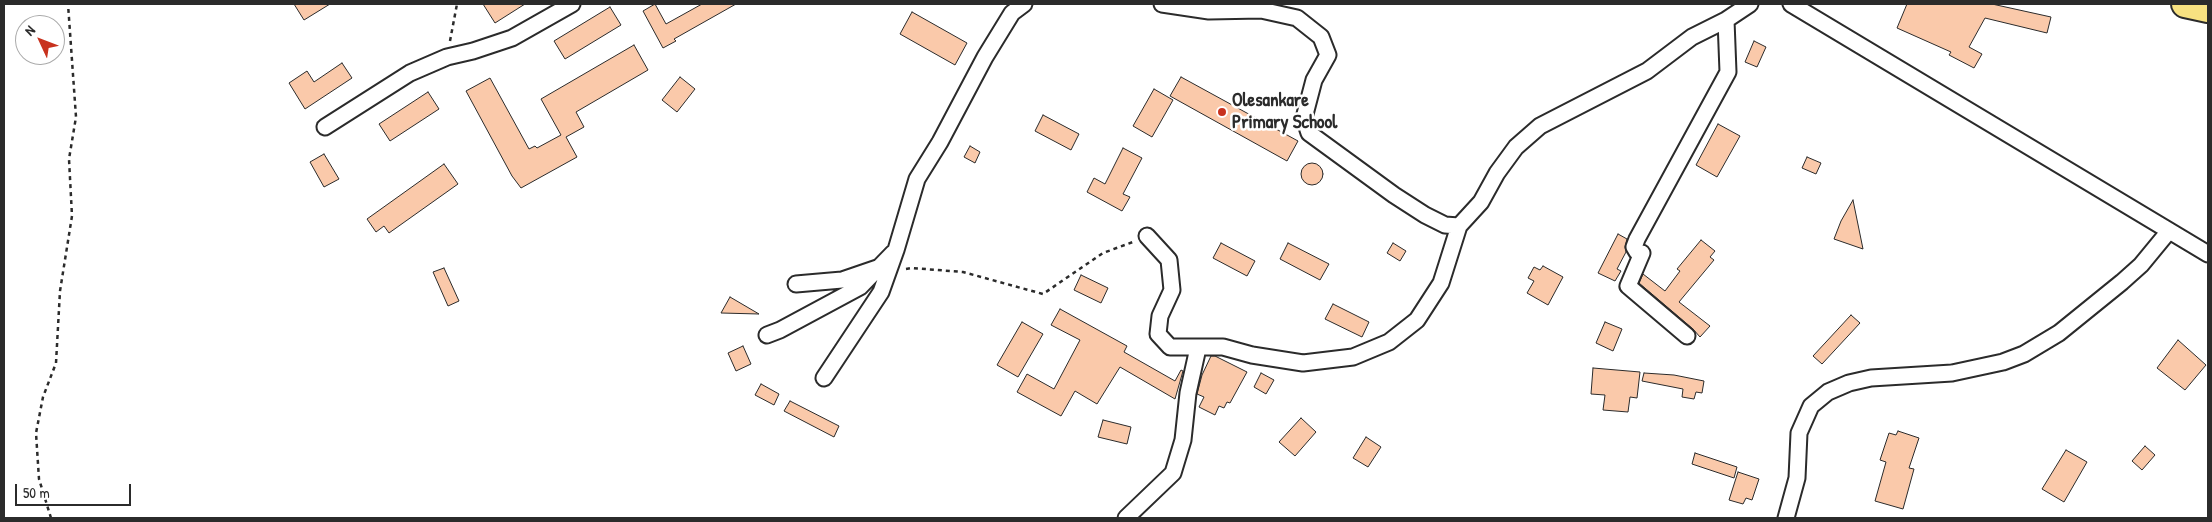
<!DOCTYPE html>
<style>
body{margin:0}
#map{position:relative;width:2212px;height:522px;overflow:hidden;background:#fff;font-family:"Patrick Hand",sans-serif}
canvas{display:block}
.frame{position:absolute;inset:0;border:5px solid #2b2b2b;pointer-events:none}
.north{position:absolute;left:15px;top:15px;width:50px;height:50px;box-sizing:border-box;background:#fff;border:1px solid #aaa;border-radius:50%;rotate:313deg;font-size:14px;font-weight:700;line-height:20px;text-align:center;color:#2b2b2b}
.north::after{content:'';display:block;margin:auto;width:18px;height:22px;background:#c8321e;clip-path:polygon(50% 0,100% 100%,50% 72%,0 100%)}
.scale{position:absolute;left:15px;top:484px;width:116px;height:22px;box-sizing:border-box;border:2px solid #2b2b2b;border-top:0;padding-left:6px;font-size:15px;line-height:18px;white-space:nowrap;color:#2b2b2b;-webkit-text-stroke:4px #fff;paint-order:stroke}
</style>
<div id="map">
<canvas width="2212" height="522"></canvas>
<div class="frame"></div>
<div class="north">N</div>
<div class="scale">50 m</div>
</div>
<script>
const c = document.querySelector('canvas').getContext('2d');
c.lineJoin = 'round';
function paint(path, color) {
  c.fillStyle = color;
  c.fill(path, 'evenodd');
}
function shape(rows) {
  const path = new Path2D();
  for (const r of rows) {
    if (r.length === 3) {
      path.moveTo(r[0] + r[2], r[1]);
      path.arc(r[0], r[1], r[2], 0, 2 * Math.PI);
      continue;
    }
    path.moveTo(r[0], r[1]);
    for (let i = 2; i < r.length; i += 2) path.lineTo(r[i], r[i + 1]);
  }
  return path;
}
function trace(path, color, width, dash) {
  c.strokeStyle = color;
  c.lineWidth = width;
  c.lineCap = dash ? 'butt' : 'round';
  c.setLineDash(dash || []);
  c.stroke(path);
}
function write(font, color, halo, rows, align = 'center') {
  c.font = font + ' "Patrick Hand",sans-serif';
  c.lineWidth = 5;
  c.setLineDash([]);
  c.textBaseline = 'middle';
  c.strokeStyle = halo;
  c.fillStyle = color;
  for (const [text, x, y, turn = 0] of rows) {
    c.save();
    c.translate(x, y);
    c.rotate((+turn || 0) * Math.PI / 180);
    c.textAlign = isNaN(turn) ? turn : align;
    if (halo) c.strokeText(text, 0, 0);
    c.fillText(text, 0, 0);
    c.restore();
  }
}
const building = shape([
 [294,4,330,4,304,20,294,4],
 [483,4,525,4,495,23,483,4],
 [655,4,666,24,702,4,736,4,674,39,676,41,663,48,643,11,655,4],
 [1907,4,1992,4,2051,17,2047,33,1985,18,1969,47,1982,54,1974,68,1949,55,1951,52,1897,28,1907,4],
 [610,7,621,25,565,59,554,41,610,7],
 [912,12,967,43,955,65,900,34,912,12],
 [1754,41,1766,47,1757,67,1745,62,1754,41],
 [634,45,648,70,576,112,584,127,566,137,577,157,521,188,512,176,466,91,490,78,529,149,535,146,537,148,561,135,541,99,634,45],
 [342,63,352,78,305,109,289,83,307,71,314,82,342,63],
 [680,77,695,89,677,112,662,100,680,77],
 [1181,77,1298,141,1287,161,1170,96,1181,77],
 [1154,89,1173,100,1152,137,1133,126,1154,89],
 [428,92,439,109,390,141,379,124,428,92],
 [1043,115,1079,134,1071,150,1035,131,1043,115],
 [1718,124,1740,136,1717,177,1696,165,1718,124],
 [970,146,980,152,975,163,964,157,970,146],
 [1123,148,1142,158,1123,194,1130,197,1122,211,1087,192,1094,178,1105,184,1123,148],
 [324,154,339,179,324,187,310,162,324,154],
 [1807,157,1821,163,1816,174,1802,168,1807,157],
 [1312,174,11],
 [444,164,458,184,389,233,384,226,376,232,367,219,444,164],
 [1853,200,1863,249,1834,239,1841,221,1853,200],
 [1618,234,1627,239,1625,247,1626,252,1617,269,1621,271,1615,281,1598,273,1618,234],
 [1701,240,1715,251,1710,257,1714,260,1679,302,1710,326,1700,337,1693,329,1639,283,1643,274,1665,291,1680,271,1677,269,1701,240],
 [1221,243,1255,261,1247,276,1213,258,1221,243],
 [1288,243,1329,264,1320,280,1280,259,1288,243],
 [1393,243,1406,251,1400,261,1387,253,1393,243],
 [1543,266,1563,277,1548,305,1527,293,1534,281,1528,278,1534,267,1540,270,1543,266],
 [444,268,459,301,448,306,433,272,444,268],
 [1081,275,1108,288,1101,303,1074,290,1081,275],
 [730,297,759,314,721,313,730,297],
 [1333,304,1369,322,1362,337,1325,319,1333,304],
 [1060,309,1127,346,1124,352,1175,381,1181,370,1183,371,1175,399,1120,367,1097,404,1075,391,1061,416,1017,392,1027,374,1054,389,1080,340,1051,325,1060,309],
 [1851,315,1860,323,1822,364,1813,356,1851,315],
 [1022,322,1043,334,1018,377,997,365,1022,322],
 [1605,322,1622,329,1613,351,1596,343,1605,322],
 [2178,340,2206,365,2185,390,2157,368,2178,340],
 [743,346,751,364,736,371,728,353,743,346],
 [1211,356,1215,356,1247,372,1230,403,1227,402,1224,408,1219,406,1215,415,1199,407,1204,397,1197,394,1202,375,1211,356],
 [1593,368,1640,372,1637,398,1630,397,1628,412,1603,410,1605,395,1591,394,1593,368],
 [1261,373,1274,380,1266,394,1254,387,1261,373],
 [1644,373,1674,375,1704,381,1702,393,1696,392,1694,399,1682,397,1683,389,1642,381,1644,373],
 [761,384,779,394,774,405,755,395,761,384],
 [790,401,839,426,834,437,784,411,790,401],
 [1301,418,1316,432,1295,456,1279,442,1301,418],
 [1103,420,1131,427,1127,444,1098,437,1103,420],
 [1898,431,1919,438,1909,468,1914,469,1903,509,1875,501,1886,462,1880,460,1889,433,1896,435,1898,431],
 [1366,437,1381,447,1368,467,1353,458,1366,437],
 [2145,446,2155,455,2142,470,2132,461,2145,446],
 [2066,450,2087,462,2064,502,2042,489,2066,450],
 [1695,453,1737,467,1734,478,1692,464,1695,453],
 [1738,472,1759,479,1752,500,1746,498,1743,504,1729,500,1738,472]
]);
const path = shape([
 [450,41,457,4],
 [906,269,912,268,963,272,1043,294,1103,253,1133,242],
 [51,518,39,479,36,433,43,397,56,363,60,291,72,216,69,159,76,117,68,4]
]);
const minor = shape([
 [1162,4,1209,11,1261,10,1297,18,1321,37,1328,55,1314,80,1304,118,1309,133,1394,195,1425,215,1445,225,1459,226,1481,202,1497,173,1516,147,1540,126,1647,71,1692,37,1726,20],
 [1791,4,2208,254],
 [325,127,410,73,447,57,473,51,512,38,572,4],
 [1147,236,1169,260,1172,290,1160,316,1158,334,1170,347,1223,347,1252,355,1303,363,1353,357,1389,342,1417,320,1441,283,1459,226],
 [796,284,842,280,877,268],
 [767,335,780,330,860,287,893,253],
 [1687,336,1628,286,1642,253,1637,252,1634,247,1637,239,1728,72,1726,20,1750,4],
 [824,378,881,292,896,250,917,179,940,142,985,57,1012,13,1024,4],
 [1126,518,1173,473,1183,440,1188,393,1198,348],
 [1786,518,1797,478,1799,433,1811,406,1828,392,1849,383,1871,378,1952,373,2003,362,2024,354,2059,333,2122,282,2141,265,2169,231]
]);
const trunk = shape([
 [2185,4,2208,9]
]);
const markers = [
 [1222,112,5,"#c8321e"]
];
const poiNames = [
 ["Olesankare",1232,101],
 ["Primary School",1232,123]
];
paint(building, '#fac9aa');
trace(building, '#2b2b2b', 1);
trace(minor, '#2b2b2b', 19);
trace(trunk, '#2b2b2b', 30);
trace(path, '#2b2b2b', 2.5, [4, 4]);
trace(minor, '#fff', 15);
trace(trunk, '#f8e281', 26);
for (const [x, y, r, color] of markers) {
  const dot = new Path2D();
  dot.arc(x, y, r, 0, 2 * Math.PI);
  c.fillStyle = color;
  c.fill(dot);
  trace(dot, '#fff', 2);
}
write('bold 19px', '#2b2b2b', '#fff', poiNames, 'left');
</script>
